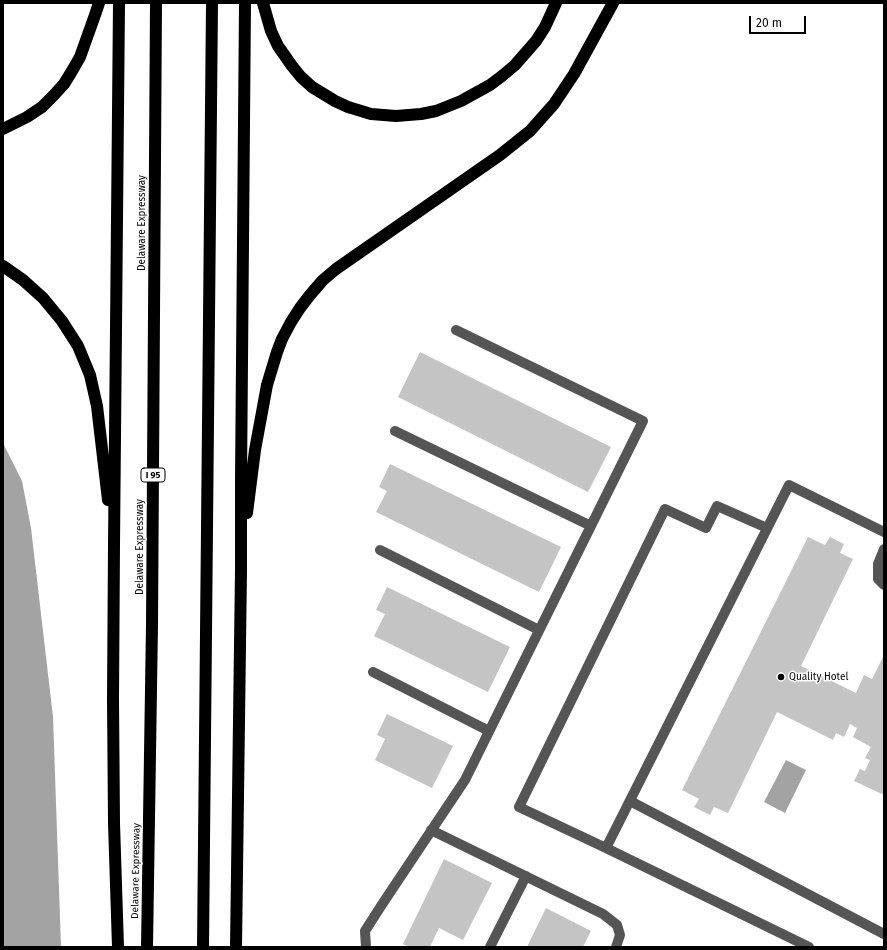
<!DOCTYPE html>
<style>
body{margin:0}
#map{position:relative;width:887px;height:950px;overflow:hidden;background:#fff;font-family:"Fira Sans",sans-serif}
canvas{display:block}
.frame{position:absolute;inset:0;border:4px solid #000;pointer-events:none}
.scale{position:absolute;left:749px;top:16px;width:57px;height:18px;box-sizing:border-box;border:2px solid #000;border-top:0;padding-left:5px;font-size:12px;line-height:14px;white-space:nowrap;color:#000;-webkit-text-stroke:3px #fff;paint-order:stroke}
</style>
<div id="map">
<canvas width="887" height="950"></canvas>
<div class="frame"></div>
<div class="scale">20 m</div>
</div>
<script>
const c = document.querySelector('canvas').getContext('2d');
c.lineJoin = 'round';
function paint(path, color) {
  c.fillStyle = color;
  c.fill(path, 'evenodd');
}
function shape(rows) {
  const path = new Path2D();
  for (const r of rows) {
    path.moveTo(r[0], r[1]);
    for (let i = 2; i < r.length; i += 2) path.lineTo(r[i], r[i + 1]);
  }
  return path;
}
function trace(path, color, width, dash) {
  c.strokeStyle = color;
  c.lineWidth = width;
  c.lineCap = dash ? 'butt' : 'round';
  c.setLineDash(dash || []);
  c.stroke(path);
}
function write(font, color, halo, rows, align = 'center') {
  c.font = font + ' "Fira Sans",sans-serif';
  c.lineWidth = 3;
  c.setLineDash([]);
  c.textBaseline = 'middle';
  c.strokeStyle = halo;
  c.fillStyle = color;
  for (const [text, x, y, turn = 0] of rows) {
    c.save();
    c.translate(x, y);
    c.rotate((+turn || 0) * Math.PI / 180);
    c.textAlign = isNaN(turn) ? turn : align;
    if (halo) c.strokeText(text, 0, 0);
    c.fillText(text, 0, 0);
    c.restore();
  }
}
const water = shape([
 [3,443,22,481,31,528,53,717,61,947,3,947],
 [786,760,806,770,785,813,764,802]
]);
const building = shape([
 [420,352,611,447,588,492,398,397],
 [390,464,561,547,539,592,376,512,387,491,379,487],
 [808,537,825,545,830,537,844,544,840,553,853,559,801,666,856,693,864,675,872,679,884,655,884,795,854,781,860,769,865,771,870,760,865,758,871,747,853,737,857,728,850,724,844,737,836,733,833,740,777,712,728,813,714,807,710,815,694,807,699,799,682,790],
 [387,587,510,647,488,692,374,636,385,614,376,610],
 [387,714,453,746,432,788,375,760,385,739,377,735],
 [444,859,492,883,463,940,439,928,430,947,409,947,403,944],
 [546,908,591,931,583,947,527,947]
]);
const minor = shape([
 [395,431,591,526],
 [884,549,878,564,878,579,884,585],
 [380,550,539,630],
 [373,672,489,731],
 [630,801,884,934],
 [431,830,603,914,617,925,620,935,616,947],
 [606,848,519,807,665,509,706,528,717,506,767,528],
 [366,947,365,931,381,906,465,780,643,421,456,330],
 [490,947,526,876],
 [809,947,606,848,789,485,884,532]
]);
const highway = shape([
 [263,3,271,31,278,46,292,66,301,77,312,87,335,101,348,107,371,114,396,116,421,114,436,111,461,101,490,85,502,76,515,65,536,41,545,27,556,3],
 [3,129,27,117,42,107,53,96,64,84,72,71,80,57,95,15,99,3],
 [3,266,23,280,43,298,62,321,78,346,90,375,97,406,108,500],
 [247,513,255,450,267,385,277,352,282,339,291,322,300,308,310,295,323,280,336,269,500,155,530,131,554,104,574,74,613,3],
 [118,947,114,823,113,699,114,544,119,3],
 [147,947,152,625,156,3],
 [203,947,212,3],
 [236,947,241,570,241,481,245,3]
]);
const markers = [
 [781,677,4,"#000"]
];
const shields = [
 [153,475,24]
];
const shieldNames = [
 ["I 95",153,475]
];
const streetNames = [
 ["Delaware Expressway",142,223,-90],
 ["Delaware Expressway",140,547,-90],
 ["Delaware Expressway",136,871,-89]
];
const poiNames = [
 ["Quality Hotel",789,677]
];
paint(water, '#a3a3a3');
paint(building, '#c4c4c4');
trace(minor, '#555', 10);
trace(highway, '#000', 12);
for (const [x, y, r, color] of markers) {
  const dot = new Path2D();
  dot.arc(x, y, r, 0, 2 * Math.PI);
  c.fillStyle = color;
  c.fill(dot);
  trace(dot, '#fff', 1.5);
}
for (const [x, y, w] of shields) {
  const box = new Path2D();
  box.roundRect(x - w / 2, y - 7, w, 14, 3);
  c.fillStyle = '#fff';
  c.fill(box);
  trace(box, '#000', 1);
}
write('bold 9px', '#000', null, shieldNames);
write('10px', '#000', '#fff', streetNames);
write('10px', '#000', '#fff', poiNames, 'left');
</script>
